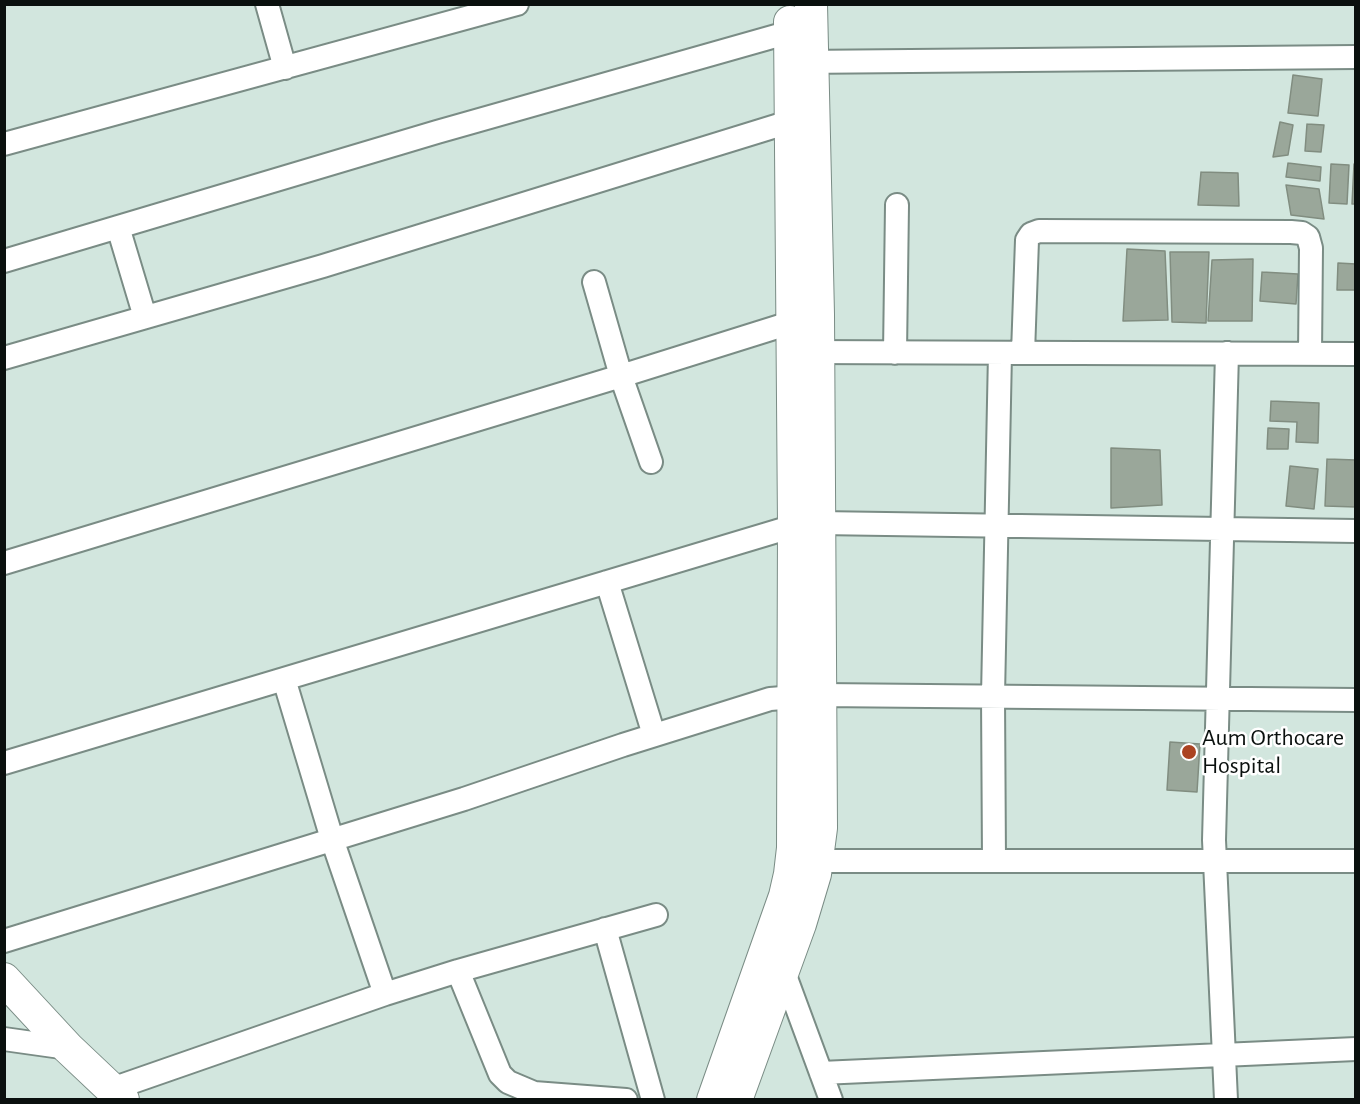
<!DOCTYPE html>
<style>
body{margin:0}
#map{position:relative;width:1360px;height:1104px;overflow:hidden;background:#d2e6de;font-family:"Alegreya Sans",sans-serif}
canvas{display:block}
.frame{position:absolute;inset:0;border:6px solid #0a100e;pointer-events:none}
</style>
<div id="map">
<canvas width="1360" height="1104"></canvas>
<div class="frame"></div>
</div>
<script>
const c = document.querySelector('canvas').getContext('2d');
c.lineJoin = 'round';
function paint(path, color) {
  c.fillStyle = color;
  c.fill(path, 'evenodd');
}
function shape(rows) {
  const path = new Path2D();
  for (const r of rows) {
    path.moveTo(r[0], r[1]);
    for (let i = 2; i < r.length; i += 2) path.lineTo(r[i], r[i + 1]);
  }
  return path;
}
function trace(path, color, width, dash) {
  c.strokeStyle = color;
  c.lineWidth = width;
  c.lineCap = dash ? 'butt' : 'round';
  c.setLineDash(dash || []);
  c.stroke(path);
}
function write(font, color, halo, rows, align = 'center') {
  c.font = font + ' "Alegreya Sans",sans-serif';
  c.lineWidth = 5;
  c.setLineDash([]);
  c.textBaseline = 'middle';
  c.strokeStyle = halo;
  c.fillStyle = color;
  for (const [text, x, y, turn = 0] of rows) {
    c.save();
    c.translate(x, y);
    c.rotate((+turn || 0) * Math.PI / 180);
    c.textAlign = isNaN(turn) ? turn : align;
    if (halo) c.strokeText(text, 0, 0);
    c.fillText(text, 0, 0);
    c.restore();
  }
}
const building = shape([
 [1293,75,1322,79,1318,116,1288,113,1293,75],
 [1280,122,1293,125,1288,155,1273,157,1280,122],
 [1307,124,1324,125,1321,152,1305,151,1307,124],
 [1288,163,1321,167,1320,181,1286,177,1288,163],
 [1331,164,1349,165,1347,204,1329,203,1331,164],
 [1354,164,1356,164,1356,204,1352,204,1354,164],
 [1201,172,1238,173,1239,206,1198,205,1201,172],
 [1286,185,1319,189,1324,219,1291,215,1286,185],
 [1127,249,1165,251,1168,320,1123,321,1127,249],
 [1170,252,1209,252,1206,323,1172,322,1170,252],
 [1253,259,1252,321,1208,321,1212,260,1253,259],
 [1338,263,1356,264,1356,290,1337,290,1338,263],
 [1262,272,1298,274,1296,304,1260,301,1262,272],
 [1271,401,1319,403,1318,443,1296,442,1297,422,1270,421,1271,401],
 [1268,428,1289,429,1288,449,1267,449,1268,428],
 [1111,448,1160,450,1162,505,1111,508,1111,448],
 [1327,459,1356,460,1356,507,1325,506,1327,459],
 [1290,466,1318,469,1314,509,1286,506,1290,466],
 [1170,742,1200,744,1197,792,1167,790,1170,742]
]);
const street = shape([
 [267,4,285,68],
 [799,62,1356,57],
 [4,144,517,4],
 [118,227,145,317],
 [4,261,437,132,790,32],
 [594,282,621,376,651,462],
 [803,352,1356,354],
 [895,353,897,205],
 [1023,353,1027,240,1031,234,1039,231,1291,232,1302,233,1308,237,1311,248,1310,354],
 [4,358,323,266,789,122],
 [4,563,621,376,806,318],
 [607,582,654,735],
 [284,679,332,839,385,994],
 [4,763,794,526,819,523,1356,531],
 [817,861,1356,861],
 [994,861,993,696,1000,353],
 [605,929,653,1100],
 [4,941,464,799,623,745,770,699,821,695,1356,700],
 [783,970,831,1100],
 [458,971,500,1074,508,1082,534,1093,626,1100],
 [4,1039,68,1048],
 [821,1073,1356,1049],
 [112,1089,385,994,458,971,656,915],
 [1226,1100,1214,840,1227,353]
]);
const secondary = shape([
 [4,979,68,1048,123,1100],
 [713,1100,785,896,790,874,793,848,794,526,790,22],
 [736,1100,800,924,815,874,821,828,818,314,811,4]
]);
const markers = [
 [1189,752,8,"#ab4321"]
];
const poiNames = [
 ["Aum Orthocare",1202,738],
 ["Hospital",1202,766]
];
paint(building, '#9aa79a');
trace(building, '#818d80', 1.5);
trace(street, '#7a8c85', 26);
trace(secondary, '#7a8c85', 34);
trace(street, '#fff', 22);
trace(secondary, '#fff', 32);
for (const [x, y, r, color] of markers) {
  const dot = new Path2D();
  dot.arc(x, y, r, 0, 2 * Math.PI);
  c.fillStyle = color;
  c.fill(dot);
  trace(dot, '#fff', 2);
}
write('24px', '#0a100e', '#fff', poiNames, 'left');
</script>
